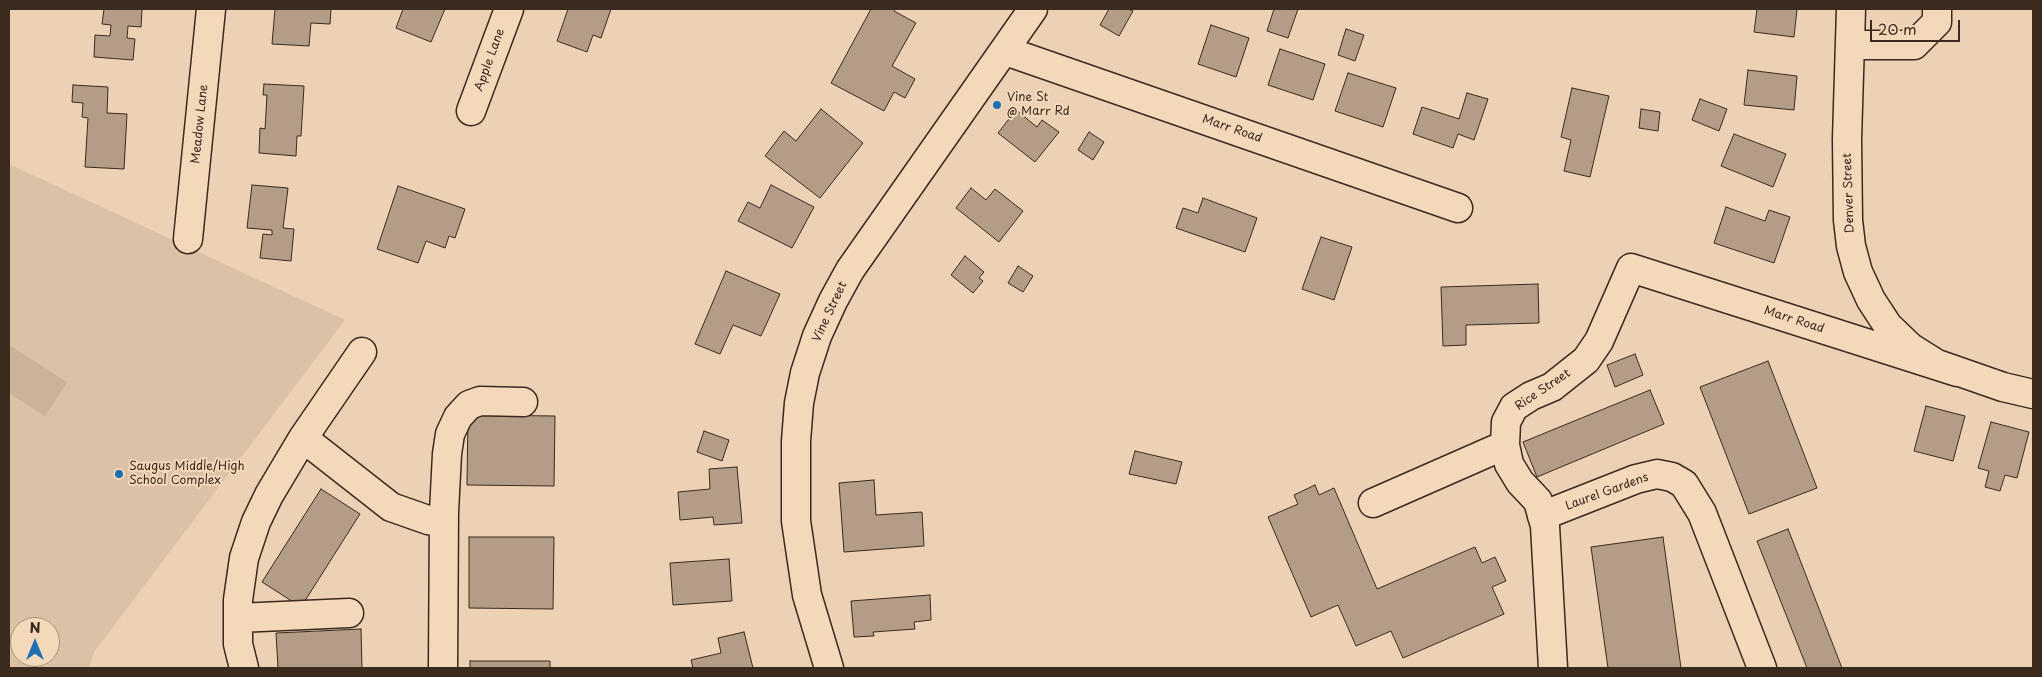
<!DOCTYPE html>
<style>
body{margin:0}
#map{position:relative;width:2042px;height:677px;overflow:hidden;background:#ecd1b4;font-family:"Playpen Sans",sans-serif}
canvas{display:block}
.frame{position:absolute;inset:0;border:10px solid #3b2a1e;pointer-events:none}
.north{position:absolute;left:10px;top:617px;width:50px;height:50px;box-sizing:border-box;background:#f3d8ba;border:1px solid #a9927c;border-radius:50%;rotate:0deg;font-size:14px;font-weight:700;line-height:20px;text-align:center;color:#3b2a1e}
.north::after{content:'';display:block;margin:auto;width:18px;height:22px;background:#1f6fb2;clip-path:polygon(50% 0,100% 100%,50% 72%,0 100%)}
.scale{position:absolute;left:1870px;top:20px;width:90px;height:22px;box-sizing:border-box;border:2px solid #3b2a1e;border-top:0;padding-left:6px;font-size:15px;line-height:18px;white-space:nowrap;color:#3b2a1e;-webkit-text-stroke:4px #f3d8ba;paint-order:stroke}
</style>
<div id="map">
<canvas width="2042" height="677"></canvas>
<div class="frame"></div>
<div class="north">N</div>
<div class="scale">20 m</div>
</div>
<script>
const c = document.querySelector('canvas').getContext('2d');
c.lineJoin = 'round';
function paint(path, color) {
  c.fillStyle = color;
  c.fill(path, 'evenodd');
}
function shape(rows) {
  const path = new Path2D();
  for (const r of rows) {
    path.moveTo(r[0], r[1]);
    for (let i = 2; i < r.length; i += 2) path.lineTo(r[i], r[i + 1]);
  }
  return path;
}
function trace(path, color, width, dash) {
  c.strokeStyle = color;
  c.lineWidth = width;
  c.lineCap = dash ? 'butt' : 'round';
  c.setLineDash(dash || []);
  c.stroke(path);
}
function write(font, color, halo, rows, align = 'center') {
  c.font = font + ' "Playpen Sans",sans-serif';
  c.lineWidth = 4;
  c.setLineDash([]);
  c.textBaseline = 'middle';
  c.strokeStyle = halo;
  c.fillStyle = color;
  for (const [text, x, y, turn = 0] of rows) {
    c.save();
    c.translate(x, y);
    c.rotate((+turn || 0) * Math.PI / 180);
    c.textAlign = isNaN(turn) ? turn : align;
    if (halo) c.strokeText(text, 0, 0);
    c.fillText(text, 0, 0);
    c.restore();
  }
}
const built = shape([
 [9,164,345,320,94,652,89,668,9,668],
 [20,627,50,627,50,657,20,657]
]);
const green = shape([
 [9,345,67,382,45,416,9,393]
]);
const building = shape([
 [104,9,142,9,141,27,128,26,127,38,135,39,133,60,94,57,95,35,110,36,111,25,102,24,104,9],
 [275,9,331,9,330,24,311,23,309,46,272,44,275,9],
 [403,9,445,9,431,42,396,28,403,9],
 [568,9,611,9,601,38,593,35,587,52,557,41,568,9],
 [871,9,895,9,894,11,916,23,892,66,915,79,905,98,894,92,884,111,831,83,871,9],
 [1109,9,1128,9,1133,11,1119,36,1100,25,1109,9],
 [1274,9,1298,9,1288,38,1267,31,1274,9],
 [1757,9,1797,9,1794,37,1754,32,1757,9],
 [1211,25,1249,38,1236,77,1198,64,1211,25],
 [1346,29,1364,35,1355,61,1338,55,1346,29],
 [1280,49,1325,64,1313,100,1268,85,1280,49],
 [1748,70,1797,76,1794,110,1744,105,1748,70],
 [1348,73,1396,88,1383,127,1335,111,1348,73],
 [264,84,304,86,301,136,297,136,296,156,259,153,260,128,265,129,267,95,263,95,264,84],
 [73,85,108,87,107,113,127,114,124,169,85,167,88,118,82,117,83,103,72,102,73,85],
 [1572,88,1609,96,1590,177,1564,171,1571,140,1561,137,1572,88],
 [1467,93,1488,99,1474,140,1458,134,1453,148,1413,134,1422,107,1459,119,1467,93],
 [1700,99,1727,109,1719,131,1692,120,1700,99],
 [821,109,863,143,820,198,765,156,784,131,796,141,821,109],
 [1641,109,1660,112,1658,131,1639,128,1641,109],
 [1016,110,1037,127,1042,120,1059,132,1035,162,998,133,1016,110],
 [1089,132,1104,142,1093,160,1078,150,1089,132],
 [1734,134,1786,154,1773,187,1721,166,1734,134],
 [252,185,288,188,283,228,294,229,291,261,260,258,263,234,272,235,272,230,247,228,252,185],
 [771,185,814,207,792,248,738,221,748,202,760,208,771,185],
 [398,186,465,209,455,238,449,236,445,248,426,241,418,263,377,249,398,186],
 [971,188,986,200,995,189,1023,211,999,242,956,208,971,188],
 [1203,198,1257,218,1245,252,1176,228,1183,208,1198,213,1203,198],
 [1726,207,1765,221,1769,210,1790,217,1774,263,1714,243,1726,207],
 [1321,237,1352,247,1334,300,1302,289,1321,237],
 [965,256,984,272,979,278,983,281,973,293,951,275,965,256],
 [1018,266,1033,276,1023,292,1008,283,1018,266],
 [726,271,780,294,761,336,733,325,720,354,695,344,726,271],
 [1538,284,1539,323,1466,325,1466,345,1443,346,1441,287,1538,284],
 [1635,354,1643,375,1615,387,1607,365,1635,354],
 [1768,361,1817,488,1749,514,1700,387,1768,361],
 [1650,390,1664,424,1537,477,1523,442,1650,390],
 [1926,406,1965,416,1953,461,1914,451,1926,406],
 [468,415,555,416,554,486,467,485,468,415],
 [1991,422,2029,432,2017,478,2005,475,2000,491,1985,487,1989,471,1978,468,1991,422],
 [704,431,729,440,722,461,697,452,704,431],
 [1135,451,1182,462,1176,484,1129,474,1135,451],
 [737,467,742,523,714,525,713,517,680,520,678,492,710,489,709,469,737,467],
 [874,480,876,515,922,512,924,546,844,552,839,483,874,480],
 [1315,485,1319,495,1334,488,1377,589,1475,547,1482,563,1495,557,1506,581,1492,587,1504,614,1403,658,1391,631,1356,646,1338,605,1311,617,1268,517,1298,504,1294,495,1315,485],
 [321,489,360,514,301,607,262,582,321,489],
 [1788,529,1842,668,1807,668,1757,541,1788,529],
 [469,537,554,537,553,609,469,608,469,537],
 [1663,537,1681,668,1608,668,1591,547,1663,537],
 [729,559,732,601,673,605,670,563,729,559],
 [930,595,931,620,914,622,915,629,873,632,874,636,854,637,851,601,930,595],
 [361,629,362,668,278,668,276,633,361,629],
 [744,632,753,668,693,668,691,660,721,653,718,638,744,632],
 [470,661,550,661,550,668,470,668,470,661]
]);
const minor = shape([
 [1851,9,1847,139,1848,220,1851,246,1858,272,1871,300,1888,326,1910,347,1937,364,2003,387,2033,394],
 [1850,45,1914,45,1937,22,1937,9],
 [1006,51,1458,208],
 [471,111,509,9],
 [188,239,211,9],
 [303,438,391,507,428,520,444,522],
 [1373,503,1505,445],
 [1542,516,1636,479,1657,474,1672,477,1684,484,1702,513,1762,668],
 [238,618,349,613],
 [244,668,238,644,238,600,244,558,256,522,269,495,303,438,362,352],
 [443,668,444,512,447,454,450,434,458,417,469,405,480,401,523,402],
 [829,668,807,595,796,521,796,441,799,403,805,373,817,336,833,301,850,270,1033,9],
 [1553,668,1545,526,1538,501,1520,482,1509,464,1505,445,1506,422,1514,407,1531,396,1552,387,1586,360,1599,341,1631,268,1957,372]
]);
const markers = [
 [997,105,5,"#1f6fb2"],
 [119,474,5,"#1f6fb2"]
];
const streetNames = [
 ["Apple Lane",490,60,-70],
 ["Meadow Lane",200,124,-84],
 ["Marr Road",1232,129,19],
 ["Denver Street",1849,193,-92],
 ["Vine Street",830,312,-65],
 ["Marr Road",1794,320,18],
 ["Rice Street",1543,390,-34],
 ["Laurel Gardens",1607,492,-20]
];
const poiNames = [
 ["Vine St",1007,98],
 ["@ Marr Rd",1007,112],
 ["Saugus Middle/High",129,467],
 ["School Complex",129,481]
];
paint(built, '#dbc1a6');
paint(green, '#cbb298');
paint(building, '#b49d86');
trace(building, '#3b2a1e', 1);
trace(minor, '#3b2a1e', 31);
trace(minor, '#f3d8ba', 28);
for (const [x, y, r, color] of markers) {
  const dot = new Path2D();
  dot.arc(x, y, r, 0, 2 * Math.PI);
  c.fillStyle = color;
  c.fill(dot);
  trace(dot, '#f3d8ba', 2);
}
write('12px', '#3b2a1e', '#f3d8ba', streetNames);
write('12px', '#3b2a1e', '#f3d8ba', poiNames, 'left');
</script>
